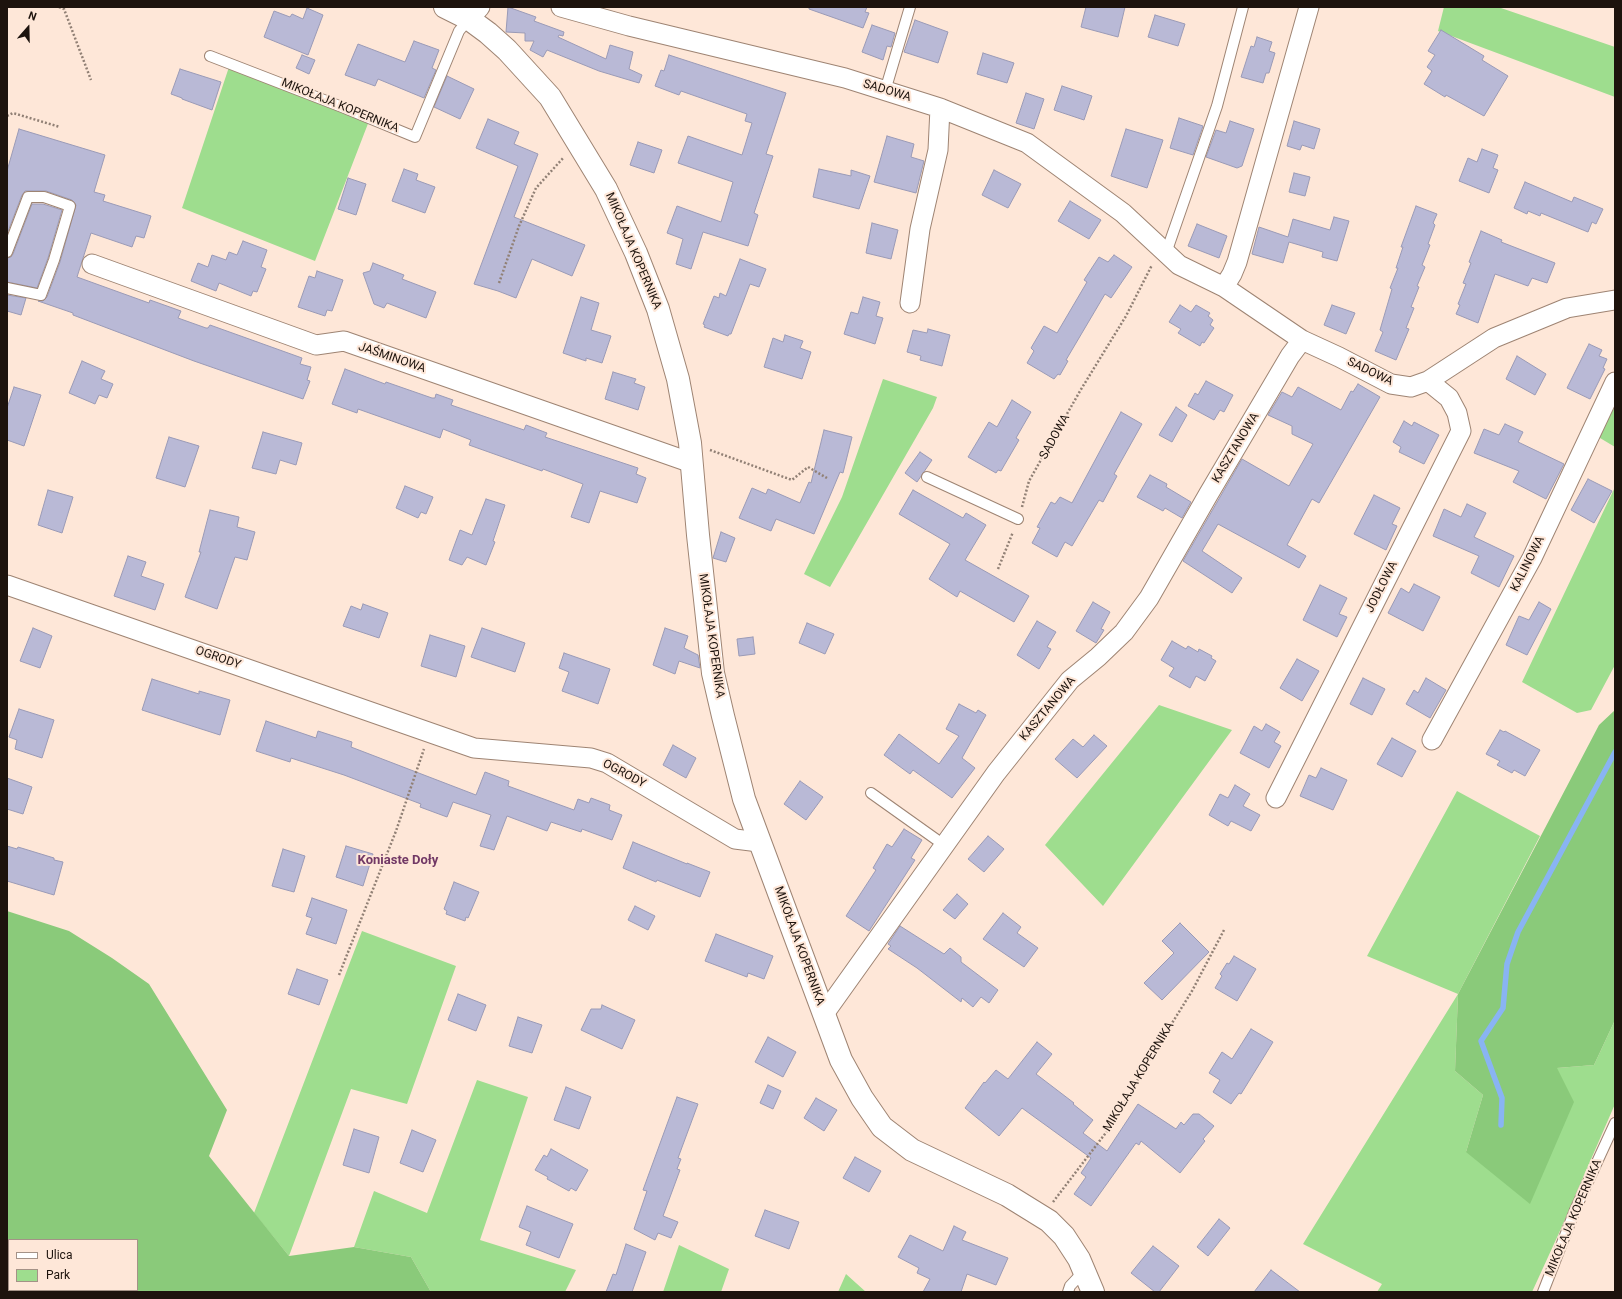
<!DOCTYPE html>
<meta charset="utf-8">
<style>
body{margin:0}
#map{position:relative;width:1622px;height:1299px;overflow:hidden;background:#fee7d8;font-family:Roboto,sans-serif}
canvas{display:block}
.frame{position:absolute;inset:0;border:8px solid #1d130d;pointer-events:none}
.legend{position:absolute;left:8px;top:1239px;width:130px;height:52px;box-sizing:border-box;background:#fee7d8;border:1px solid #a49287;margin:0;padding:5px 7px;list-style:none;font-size:12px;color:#1d130d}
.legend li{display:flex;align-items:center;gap:8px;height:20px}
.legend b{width:20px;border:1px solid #a49287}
.north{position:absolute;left:8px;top:8px;width:40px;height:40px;-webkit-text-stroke:3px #fee7d8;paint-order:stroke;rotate:20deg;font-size:11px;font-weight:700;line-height:16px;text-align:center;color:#1d130d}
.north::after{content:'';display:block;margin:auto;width:14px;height:18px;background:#1d130d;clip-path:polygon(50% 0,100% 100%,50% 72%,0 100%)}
</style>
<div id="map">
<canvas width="1622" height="1299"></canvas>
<div class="frame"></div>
<ul class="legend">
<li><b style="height:5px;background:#fff"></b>Ulica</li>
<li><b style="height:11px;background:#9edd8e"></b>Park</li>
</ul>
<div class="north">N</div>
</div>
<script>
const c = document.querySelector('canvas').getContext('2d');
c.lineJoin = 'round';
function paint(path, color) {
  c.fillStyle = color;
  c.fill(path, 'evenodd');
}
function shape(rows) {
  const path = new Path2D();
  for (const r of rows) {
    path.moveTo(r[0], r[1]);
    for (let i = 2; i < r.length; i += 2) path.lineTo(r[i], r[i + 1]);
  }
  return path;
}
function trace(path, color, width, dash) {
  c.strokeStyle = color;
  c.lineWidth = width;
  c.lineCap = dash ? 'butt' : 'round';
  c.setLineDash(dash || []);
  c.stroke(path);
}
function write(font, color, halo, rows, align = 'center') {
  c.font = font + ' Roboto,sans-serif';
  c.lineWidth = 4;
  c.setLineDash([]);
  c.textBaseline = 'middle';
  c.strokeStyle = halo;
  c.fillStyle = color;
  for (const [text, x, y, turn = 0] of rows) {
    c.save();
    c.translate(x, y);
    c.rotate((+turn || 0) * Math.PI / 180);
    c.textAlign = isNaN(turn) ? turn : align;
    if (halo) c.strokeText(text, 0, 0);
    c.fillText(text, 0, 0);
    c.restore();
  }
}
const green = shape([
 [1444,7,1498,7,1615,47,1615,97,1438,31],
 [229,67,369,121,315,261,182,208],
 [883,379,937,397,933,408,830,587,804,574,842,497],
 [1615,392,1615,447,1595,435],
 [1615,487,1615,665,1591,710,1577,713,1522,682],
 [1159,705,1232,730,1103,906,1045,845],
 [1457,791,1540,836,1458,994,1455,1071,1483,1095,1466,1152,1557,1068,1594,1065,1615,1020,1615,1104,1559,1233,1532,1292,1377,1292,1382,1284,1303,1244,1458,994,1367,956],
 [362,931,456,966,407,1104,351,1089,289,1256,254,1213],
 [477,1080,528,1097,480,1240,576,1270,565,1292,431,1292,411,1257,354,1247,374,1191,427,1213],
 [679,1245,729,1269,721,1292,663,1292],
 [846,1274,866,1292,838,1292]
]);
const forest = shape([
 [1615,710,1615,1020,1594,1065,1557,1068,1574,1102,1530,1204,1466,1152,1483,1095,1455,1071,1458,994,1599,725],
 [7,911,69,931,112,958,149,984,227,1110,209,1156,289,1256,354,1247,411,1257,431,1292,122,1292,118,1290,137,1290,137,1240,9,1240,9,1280,7,1279]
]);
const stream = shape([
 [1501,1125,1502,1098,1481,1041,1503,1008,1507,964,1518,932,1615,752]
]);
const building = shape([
 [508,7,536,17,534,21,564,32,563,36,559,35,558,37,606,59,610,45,633,52,629,69,642,75,639,83,599,71,547,50,543,57,530,50,534,41,525,41,525,33,506,32,508,7],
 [809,7,867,7,865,12,869,13,863,28,809,9,809,7],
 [1086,7,1125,7,1118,37,1081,27,1086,7],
 [307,8,323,15,308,55,264,37,274,11,290,17,292,14,303,19,307,8],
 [1155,15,1185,24,1178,46,1148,37,1155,15],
 [915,20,948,32,938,63,904,52,915,20],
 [872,25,895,33,891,47,887,46,883,60,862,52,872,25],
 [1441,30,1484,56,1482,60,1508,76,1484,116,1446,95,1445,97,1424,84,1432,71,1427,67,1435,55,1428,51,1441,30],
 [1257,37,1272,42,1269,51,1275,53,1269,73,1266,73,1263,83,1241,77,1251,46,1254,47,1257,37],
 [414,41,439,50,432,68,436,70,424,98,378,79,375,86,345,75,358,44,405,62,414,41],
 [983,53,1014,63,1007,83,977,74,983,53],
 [302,55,315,60,309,74,296,68,302,55],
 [669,55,786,93,766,154,773,156,754,213,758,215,748,246,703,232,691,269,676,264,683,239,667,233,677,206,721,222,733,182,678,163,688,136,742,155,752,123,745,121,747,114,681,91,679,95,655,86,661,70,664,71,669,55],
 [180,69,221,82,212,110,182,99,182,98,171,94,180,69],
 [447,76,474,89,460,119,434,107,447,76],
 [1062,86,1092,96,1084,120,1054,110,1062,86],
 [1026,93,1044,99,1034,129,1016,123,1026,93],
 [1179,118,1203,126,1193,155,1170,148,1179,118],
 [488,119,519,132,514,144,538,154,514,217,585,245,572,276,532,259,516,298,498,291,474,284,518,166,476,148,488,119],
 [1230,121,1254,129,1242,166,1237,168,1206,157,1216,130,1226,133,1230,121],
 [1294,121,1320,129,1314,149,1302,145,1300,150,1287,146,1294,121],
 [19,129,105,155,94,192,105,195,103,201,151,216,144,238,136,236,132,247,91,233,77,277,149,303,150,300,181,311,178,318,206,328,208,328,210,325,302,358,300,364,311,367,307,380,310,381,303,399,194,361,73,315,73,313,38,301,43,301,47,297,60,262,76,205,72,200,46,191,25,191,22,195,7,234,7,171,19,129],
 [1126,129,1163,140,1147,188,1111,176,1126,129],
 [887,136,914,144,911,157,924,161,916,193,874,182,887,136],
 [638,142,662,150,654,173,630,165,638,142],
 [1482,149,1498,155,1493,168,1498,170,1489,193,1459,181,1468,158,1477,162,1482,149],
 [404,169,418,174,416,180,435,187,425,213,392,201,404,169],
 [819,169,851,176,851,170,870,176,859,209,813,197,819,169],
 [994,170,1021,184,1008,208,982,195,994,170],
 [1294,173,1310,177,1305,196,1289,192,1294,173],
 [348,178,366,184,356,215,338,209,348,178],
 [1525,182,1572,202,1574,197,1603,209,1596,224,1592,222,1588,232,1541,213,1540,216,1528,211,1527,214,1514,208,1525,182],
 [1070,201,1101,220,1089,239,1058,221,1070,201],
 [32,204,43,204,62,210,48,258,37,288,7,282,7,258,11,257,13,254,32,204],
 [1416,206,1437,214,1433,223,1435,225,1428,244,1430,245,1422,265,1425,267,1417,286,1419,287,1411,307,1414,308,1406,328,1409,329,1396,360,1375,351,1383,332,1380,330,1392,289,1390,288,1398,268,1396,268,1403,247,1401,247,1416,206],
 [1334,217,1349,221,1337,261,1322,257,1323,252,1289,242,1283,263,1252,254,1259,227,1288,237,1293,219,1330,230,1334,217],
 [872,223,898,230,891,259,866,253,872,223],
 [1197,224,1227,236,1219,258,1188,246,1197,224],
 [1481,231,1502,240,1501,242,1555,263,1547,283,1532,278,1528,286,1495,274,1478,323,1456,314,1460,305,1458,304,1466,284,1463,283,1471,263,1469,262,1481,231],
 [243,241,267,250,261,267,266,269,257,292,253,291,251,296,219,283,216,291,191,281,198,263,208,267,212,255,226,260,229,252,237,255,243,241],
 [1114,255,1132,267,1111,298,1105,294,1066,360,1068,361,1060,375,1058,374,1054,379,1027,363,1034,351,1031,348,1044,326,1057,333,1087,282,1084,280,1099,257,1108,262,1114,255],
 [740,259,766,269,759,287,750,284,731,334,729,334,728,336,704,327,705,325,703,324,714,296,719,298,720,293,726,296,740,259],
 [373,263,404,275,402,279,436,292,426,318,387,303,384,308,374,304,363,273,370,271,373,263],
 [317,271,343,280,332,311,327,310,325,316,298,307,309,276,315,278,317,271],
 [7,295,26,298,21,315,7,311,7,295],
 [581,297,599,303,591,330,611,336,602,363,586,358,586,361,563,353,581,297],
 [863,297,880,302,876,316,883,318,875,344,844,334,851,312,858,314,863,297],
 [1180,305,1191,312,1196,305,1210,313,1208,316,1213,320,1210,325,1214,328,1204,343,1202,342,1200,346,1178,333,1181,329,1169,322,1180,305],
 [1332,305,1355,313,1346,334,1324,325,1332,305],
 [928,329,950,335,942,366,920,360,921,356,907,352,913,330,927,333,928,329],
 [785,335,803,341,800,348,811,352,802,379,764,367,773,338,783,342,785,335],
 [1589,344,1602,350,1599,356,1607,359,1603,368,1605,369,1590,399,1567,388,1589,344],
 [1517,356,1546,374,1535,395,1506,379,1517,356],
 [82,361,105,371,101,379,113,384,107,398,99,395,95,404,69,393,82,361],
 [345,369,385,384,386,382,432,398,435,398,436,394,453,400,451,405,524,430,526,425,547,433,545,437,638,468,636,474,646,478,637,503,600,491,589,523,571,517,583,484,543,469,542,471,469,445,471,440,443,429,440,438,358,409,357,413,332,404,345,369],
 [613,372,636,379,634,383,645,387,638,410,605,399,613,372],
 [1206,381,1233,395,1224,412,1220,410,1214,420,1188,406,1195,393,1198,395,1206,381],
 [1358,384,1380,397,1319,503,1312,499,1287,545,1306,556,1299,568,1218,524,1202,551,1242,578,1232,593,1183,561,1242,459,1289,486,1313,444,1292,434,1292,426,1268,415,1282,392,1292,397,1298,387,1341,410,1351,391,1353,392,1358,384],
 [14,387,41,395,24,446,7,440,7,408,14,387],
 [1012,400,1031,412,1016,438,1019,440,1005,464,1001,471,998,470,996,473,968,457,989,422,997,427,1012,400],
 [1176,407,1187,415,1172,442,1159,435,1176,407],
 [1121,412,1142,424,1114,474,1117,476,1103,502,1099,500,1072,546,1065,542,1057,557,1032,543,1040,528,1037,527,1051,502,1055,504,1060,497,1072,503,1121,412],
 [1404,421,1412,426,1414,422,1439,435,1424,464,1399,452,1401,447,1393,442,1404,421],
 [1505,424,1523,432,1518,442,1564,464,1546,499,1513,482,1519,471,1474,453,1484,429,1499,435,1505,424],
 [824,430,852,437,843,473,840,472,814,534,776,519,771,531,739,518,752,488,766,494,768,489,800,503,809,482,811,483,824,430],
 [263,432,302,443,296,465,280,460,276,474,252,468,263,432],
 [169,437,199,446,185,487,156,478,169,437],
 [920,452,932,460,917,482,905,473,920,452],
 [1150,475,1167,484,1166,487,1191,502,1182,518,1165,508,1163,511,1137,497,1150,475],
 [1588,479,1612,491,1594,523,1571,510,1588,479],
 [405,486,433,497,426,514,421,512,418,518,396,508,405,486],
 [48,490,73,497,62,533,38,525,48,490],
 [913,490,963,518,966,513,986,525,965,560,1029,596,1014,622,960,591,957,597,929,579,950,544,899,514,913,490],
 [1374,495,1400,508,1392,524,1397,526,1386,550,1354,534,1374,495],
 [486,499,505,505,493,541,495,542,486,565,467,557,462,565,449,560,460,530,472,535,486,499],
 [1467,504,1486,513,1474,537,1514,556,1499,587,1471,573,1479,556,1433,536,1444,509,1461,517,1467,504],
 [210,510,239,517,237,527,255,532,247,560,235,557,217,609,185,597,201,552,199,552,210,510],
 [721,532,735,538,726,562,713,558,721,532],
 [128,556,146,562,141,576,164,584,155,610,114,596,128,556],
 [1414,584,1440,597,1423,631,1388,613,1401,588,1409,593,1414,584],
 [1320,585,1347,598,1339,614,1347,617,1337,637,1303,620,1320,585],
 [1093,602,1110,612,1101,629,1104,630,1096,643,1076,631,1093,602],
 [1539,602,1551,609,1527,655,1506,645,1519,616,1529,620,1539,602],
 [363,604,388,613,379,638,343,626,351,606,361,610,363,604],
 [1037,621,1056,632,1047,647,1051,649,1039,669,1017,655,1037,621],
 [807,623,834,634,825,654,799,643,807,623],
 [33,628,52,636,40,668,20,661,33,628],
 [482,628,525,643,515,672,471,657,482,628],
 [665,628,688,636,684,648,698,655,700,668,679,661,675,674,653,665,665,628],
 [430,635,465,646,456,677,421,666,430,635],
 [753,637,755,654,739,656,737,639,753,637],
 [1172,641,1186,649,1188,646,1198,652,1199,649,1212,656,1211,658,1216,661,1205,681,1196,676,1190,688,1169,676,1174,668,1161,660,1172,641],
 [564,653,610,669,598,704,562,691,569,672,559,668,564,653],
 [1297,659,1319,671,1302,701,1280,688,1297,659],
 [1363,678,1385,689,1372,715,1350,704,1363,678],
 [1426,678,1446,690,1430,718,1406,704,1414,690,1418,693,1426,678],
 [152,679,199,694,199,691,230,700,220,735,142,710,152,679],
 [959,704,976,713,978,710,986,715,962,758,975,768,952,798,913,770,910,774,884,755,899,734,939,764,959,736,946,729,959,704],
 [19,709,54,720,42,758,15,749,17,740,9,737,19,709],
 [266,721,316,738,318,731,352,742,351,747,476,795,485,772,509,781,508,786,574,810,578,799,589,803,591,798,610,805,609,810,622,815,612,840,582,829,581,832,551,822,547,831,507,816,494,850,480,846,491,815,453,802,447,817,420,807,421,804,344,775,291,758,290,762,256,751,266,721],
 [1266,724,1280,732,1274,742,1281,746,1269,768,1240,753,1254,726,1262,731,1266,724],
 [1500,730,1504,732,1505,731,1540,750,1525,776,1514,770,1512,773,1497,765,1500,761,1486,754,1500,730],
 [1094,735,1107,746,1077,778,1055,759,1073,739,1083,747,1094,735],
 [1392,738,1416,751,1402,777,1377,764,1392,738],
 [673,745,696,758,686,778,663,765,673,745],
 [1321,768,1347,780,1333,810,1300,796,1309,775,1316,778,1321,768],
 [7,778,32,787,23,814,7,809,7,778],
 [800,781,823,797,806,820,784,804,800,781],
 [1235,785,1250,794,1243,806,1260,815,1251,831,1231,821,1228,826,1209,815,1220,794,1228,798,1235,785],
 [904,829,922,840,911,858,915,860,869,931,846,916,876,870,873,868,887,844,892,847,904,829],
 [988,836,1004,849,984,872,968,859,988,836],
 [633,842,687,864,687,863,710,872,700,897,657,880,656,882,623,868,633,842],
 [7,846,17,849,18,847,54,858,54,860,63,862,54,895,7,881,7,846],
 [346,846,373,854,363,886,336,877,346,846],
 [283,849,305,856,294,892,272,886,283,849],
 [454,882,479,892,468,918,466,917,465,921,446,914,447,911,444,909,454,882],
 [957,894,968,904,955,919,943,910,957,894],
 [312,898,347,910,336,944,306,934,312,918,306,916,312,898],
 [635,906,655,916,648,930,628,920,635,906],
 [1003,913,1021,927,1017,933,1038,948,1024,967,983,939,1003,913],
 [1180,923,1209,952,1162,1000,1144,983,1174,953,1162,941,1180,923],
 [900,926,944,954,950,948,961,957,961,962,998,990,989,1003,981,997,973,1007,962,998,961,1002,917,968,888,949,891,946,888,944,900,926],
 [716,934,773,956,764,979,748,973,747,977,705,961,716,934],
 [1234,956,1256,969,1237,1001,1215,988,1222,976,1220,974,1227,963,1229,964,1234,956],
 [297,969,328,980,319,1005,288,994,297,969],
 [458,994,486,1005,476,1031,448,1020,458,994],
 [602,1005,635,1020,622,1049,581,1030,591,1009,601,1009,602,1005],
 [518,1017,542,1025,532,1053,509,1046,518,1017],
 [1251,1029,1273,1042,1241,1094,1239,1093,1231,1104,1213,1092,1220,1080,1209,1073,1222,1052,1232,1059,1251,1029],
 [768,1037,796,1052,783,1077,755,1062,768,1037],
 [1037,1042,1052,1054,1036,1074,1074,1103,1073,1104,1093,1120,1083,1133,1107,1151,1138,1104,1176,1129,1181,1122,1184,1125,1193,1114,1199,1114,1214,1126,1203,1139,1205,1141,1180,1173,1141,1141,1139,1145,1136,1143,1091,1206,1074,1194,1086,1177,1081,1173,1091,1158,1022,1108,999,1136,965,1108,984,1082,985,1083,996,1070,1008,1079,1037,1042],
 [768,1085,781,1091,773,1109,760,1103,768,1085],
 [566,1087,591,1097,579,1129,554,1120,566,1087],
 [677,1097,698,1104,678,1158,681,1159,677,1169,680,1170,663,1216,678,1222,671,1238,658,1233,655,1240,634,1229,647,1191,643,1190,677,1097],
 [816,1098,837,1110,824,1131,804,1118,816,1098],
 [354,1129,379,1137,369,1173,343,1165,354,1129],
 [412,1130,436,1140,423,1172,400,1163,412,1130],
 [551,1149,588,1170,576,1191,571,1188,569,1191,547,1179,548,1177,535,1170,544,1155,547,1157,551,1149],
 [855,1157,881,1171,869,1192,843,1178,855,1157],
 [527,1206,573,1224,559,1258,526,1245,531,1232,519,1227,527,1206],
 [765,1210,799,1222,789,1249,755,1236,765,1210],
 [1219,1219,1230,1228,1208,1256,1197,1247,1219,1219],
 [954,1226,966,1232,962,1240,1008,1258,996,1285,967,1274,961,1292,923,1292,930,1279,917,1273,919,1268,898,1257,910,1235,943,1251,954,1226],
 [626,1244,646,1252,632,1292,606,1292,613,1274,616,1275,626,1244],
 [1153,1246,1179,1266,1159,1292,1155,1292,1131,1273,1153,1246],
 [1271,1270,1300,1292,1254,1292,1271,1270]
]);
const path = shape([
 [59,7,64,9,91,80],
 [7,116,13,113,60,127],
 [499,283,519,226,536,188,564,157],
 [710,450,792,480,808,467,827,478],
 [1022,507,1029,481,1080,391,1126,316,1152,265],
 [998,569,1013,532],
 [339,975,396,831,424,749],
 [1053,1202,1111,1126,1151,1057,1192,991,1224,930]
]);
const lane = shape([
 [210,56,342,107,415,137,459,31,469,19],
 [885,91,910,7],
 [7,252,28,197,44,197,70,206,54,260,41,295,7,288],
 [1166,253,1217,106,1243,7],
 [927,477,1018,519],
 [871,793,944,845],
 [1068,1292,1070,1286,1084,1271],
 [1543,1292,1575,1210,1615,1123]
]);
const street = shape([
 [561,7,629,26,845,78,940,108,1027,143,1123,213,1179,265,1224,287,1302,340,1339,357,1391,384,1411,387,1428,381,1494,338,1567,308,1615,300],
 [469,19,480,7],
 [92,264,316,345,344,341,692,463],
 [1224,287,1232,274,1237,262,1309,7],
 [910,303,920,229,938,150,940,108],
 [7,585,474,748,591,758,607,763,735,839,759,842],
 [1432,740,1532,558,1615,382],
 [1276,798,1461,431,1457,413,1449,398,1428,381],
 [824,1014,996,773,1070,680,1098,657,1124,632,1149,598,1208,495,1290,356,1302,340]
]);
const secondary = shape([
 [445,7,469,19,488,33,507,50,550,97,606,189,636,253,658,309,678,379,690,443,698,535,713,673,723,716,744,799,841,1060,862,1098,882,1127,912,1150,1007,1195,1049,1221,1064,1236,1079,1259,1093,1292]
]);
const streetNames = [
 ["SADOWA",887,91,17],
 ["MIKOŁAJA KOPERNIKA",340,106,22],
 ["MIKOŁAJA KOPERNIKA",633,251,67],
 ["JAŚMINOWA",392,358,19],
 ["SADOWA",1370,372,26],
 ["SADOWA",1055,437,-61],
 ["KASZTANOWA",1236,448,-59],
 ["KALINOWA",1528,564,-63],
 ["JODŁOWA",1382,587,-63],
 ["MIKOŁAJA KOPERNIKA",711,636,82],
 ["OGRODY",218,658,19],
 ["KASZTANOWA",1048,709,-50],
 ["OGRODY",624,774,28],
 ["MIKOŁAJA KOPERNIKA",799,946,70],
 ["MIKOŁAJA KOPERNIKA",1139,1077,-59],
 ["MIKOŁAJA KOPERNIKA",1574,1218,-67]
];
const neighbourhoodNames = [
 ["Koniaste Doły",398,861]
];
paint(green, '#9edd8e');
paint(forest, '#8aca7a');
trace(stream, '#89b4f3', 5.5);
paint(building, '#b9b9d6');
trace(building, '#9a9ab6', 1);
trace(lane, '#9e8473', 12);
trace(street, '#9e8473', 21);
trace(secondary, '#9e8473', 24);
trace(path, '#918075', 2.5, [2, 2]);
trace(lane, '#fff', 10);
trace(street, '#fff', 19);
trace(secondary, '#fff', 22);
write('12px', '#1d130d', '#fee7d8', streetNames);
write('bold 13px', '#713865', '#fee7d8', neighbourhoodNames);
</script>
